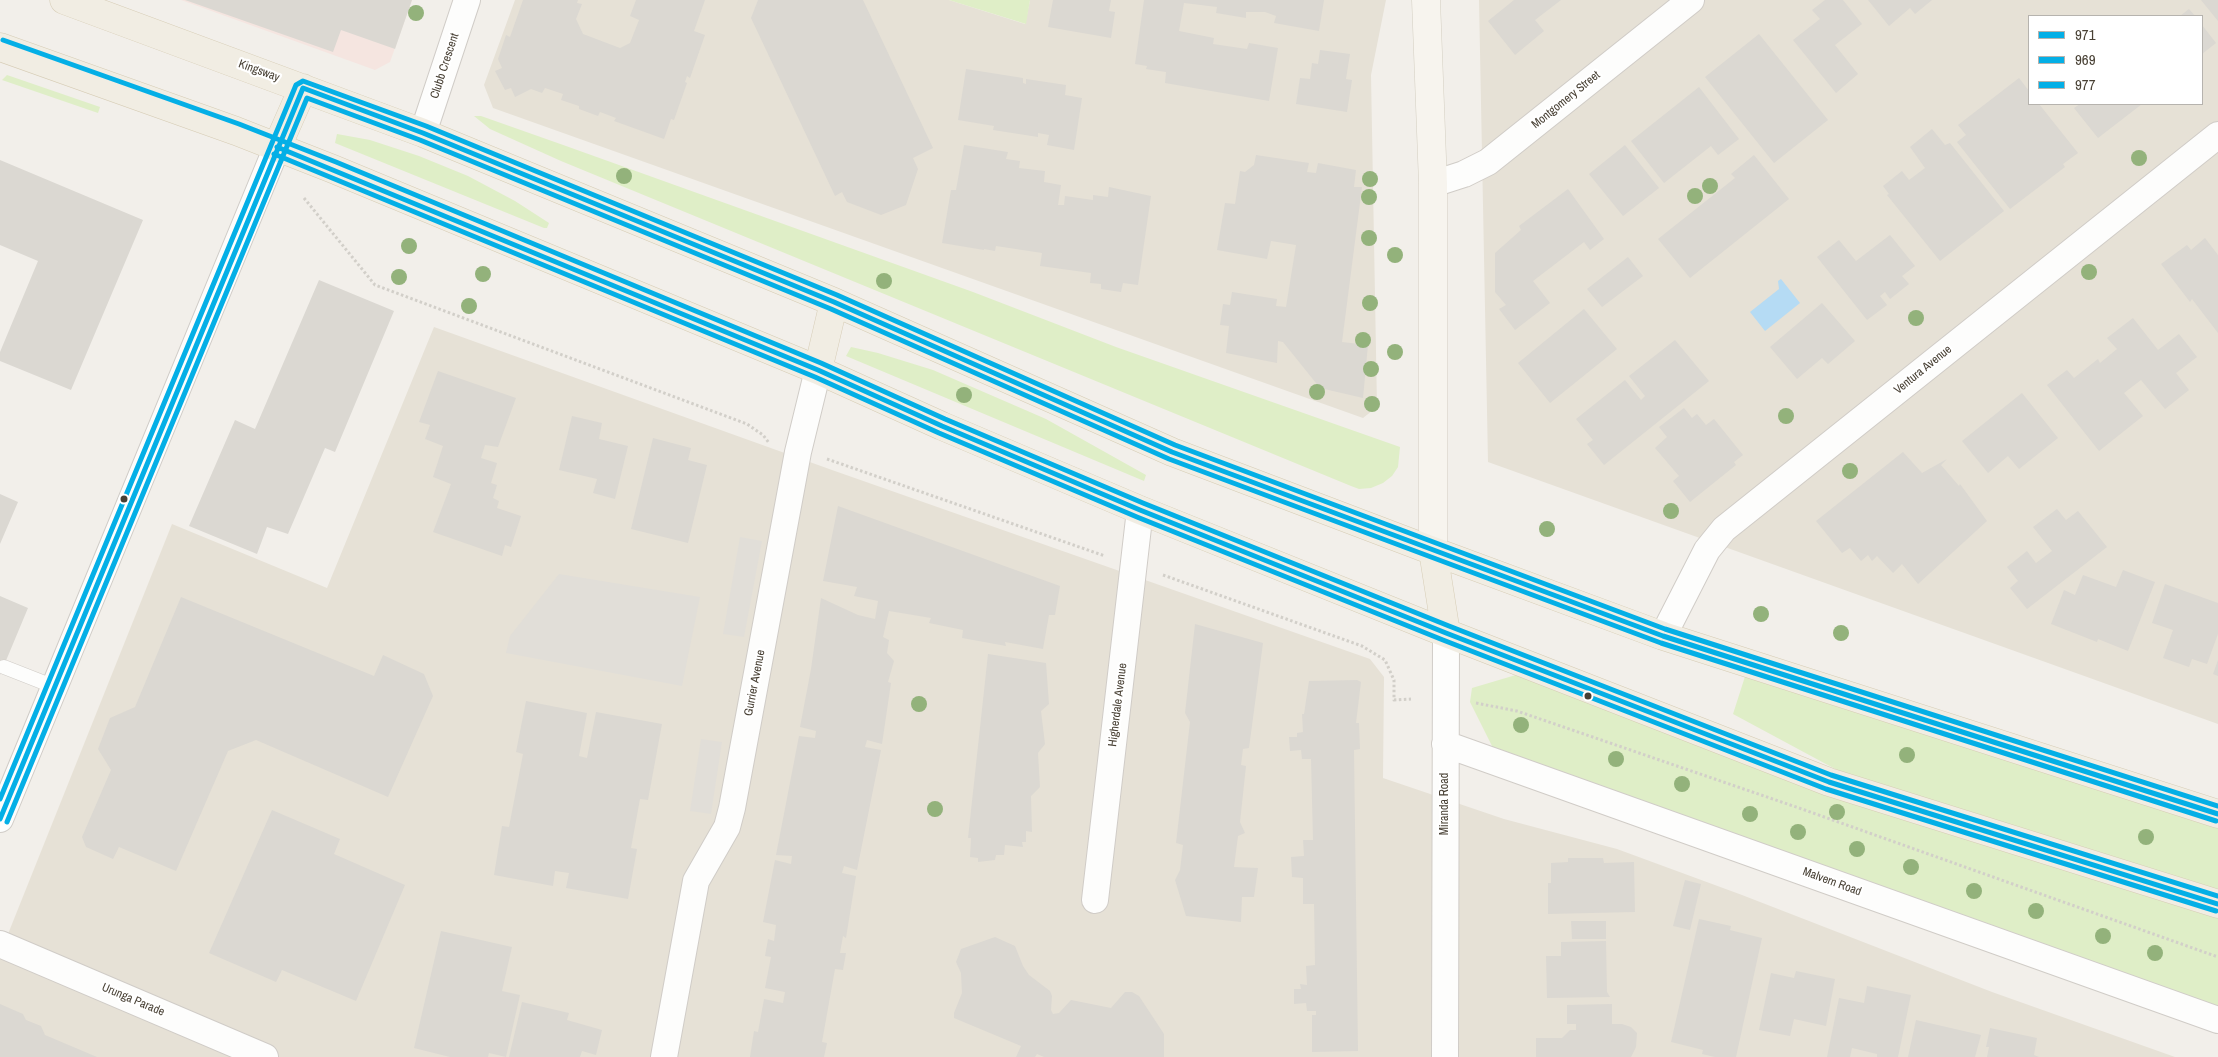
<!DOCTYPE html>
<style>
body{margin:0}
#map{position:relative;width:2218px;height:1057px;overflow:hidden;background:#f2efea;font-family:"Archivo Narrow",sans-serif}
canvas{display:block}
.legend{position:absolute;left:2028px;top:15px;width:175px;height:90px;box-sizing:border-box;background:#fff;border:1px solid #b6b3ae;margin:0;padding:6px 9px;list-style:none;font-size:15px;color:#484034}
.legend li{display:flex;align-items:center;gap:10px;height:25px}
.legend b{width:25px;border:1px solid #b6b3ae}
</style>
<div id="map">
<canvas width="2218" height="1057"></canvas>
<ul class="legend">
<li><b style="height:6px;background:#04afe6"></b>971</li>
<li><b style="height:6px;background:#04afe6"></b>969</li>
<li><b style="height:6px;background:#04afe6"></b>977</li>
</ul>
</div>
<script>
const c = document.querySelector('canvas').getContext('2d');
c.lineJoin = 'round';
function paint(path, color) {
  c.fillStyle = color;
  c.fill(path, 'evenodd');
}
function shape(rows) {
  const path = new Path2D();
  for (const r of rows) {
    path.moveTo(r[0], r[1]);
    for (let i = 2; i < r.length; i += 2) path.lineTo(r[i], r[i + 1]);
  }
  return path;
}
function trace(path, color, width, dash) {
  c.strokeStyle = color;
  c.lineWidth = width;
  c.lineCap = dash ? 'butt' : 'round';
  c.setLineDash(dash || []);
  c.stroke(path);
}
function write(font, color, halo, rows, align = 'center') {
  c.font = font + ' "Archivo Narrow",sans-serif';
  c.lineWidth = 4.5;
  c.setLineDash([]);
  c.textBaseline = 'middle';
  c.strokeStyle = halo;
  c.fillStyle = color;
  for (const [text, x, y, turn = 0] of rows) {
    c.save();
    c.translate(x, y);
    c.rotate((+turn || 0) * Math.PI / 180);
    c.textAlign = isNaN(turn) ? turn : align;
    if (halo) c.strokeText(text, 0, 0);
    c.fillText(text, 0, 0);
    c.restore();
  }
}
const residential = shape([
 [515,0,949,0,1025,24,1030,0,1386,0,1371,75,1377,407,1363,418,493,108,484,85],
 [1479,0,2218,0,2218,724,1488,462],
 [2029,16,2202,16,2202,104,2029,104],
 [434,327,832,470,1370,659,1384,677,1383,778,1504,819,1617,849,1742,895,1992,992,2175,1057,0,1057,0,954,172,524,327,588]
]);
const medical = shape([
 [181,0,412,0,390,62,375,70]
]);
const green = shape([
 [949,0,1030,0,1026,24],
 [7,75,100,107,98,113,2,80],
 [474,116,481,116,566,146,973,292,1116,347,1400,447,1398,467,1392,476,1383,483,1371,488,1359,489,1351,486,561,161,490,129],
 [337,134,370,140,419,156,468,176,515,201,549,223,547,228,544,228,335,143],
 [851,347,878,353,933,370,1046,419,1146,475,1144,481,846,356],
 [1749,664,2218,815,2218,1020,1501,764,1470,702,1472,688,1536,669,1904,806,1733,714]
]);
const parking = shape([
 [740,537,762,541,744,637,723,634],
 [559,574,700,597,682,686,506,653,510,636],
 [701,739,722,742,711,814,690,811]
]);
const water = shape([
 [1781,279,1800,303,1765,331,1750,312,1779,289,1778,281]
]);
const building = shape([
 [185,0,412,0,395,49,341,30,333,52],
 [523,0,578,0,577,3,582,4,576,19,583,34,620,48,630,43,639,20,630,16,636,0,705,0,694,31,705,35,690,78,687,76,685,82,687,83,674,120,671,119,664,139,614,121,616,118,600,112,598,116,579,109,579,106,561,100,563,94,545,88,542,93,531,89,515,97,511,88,505,90,495,71,502,68,498,59,506,35,510,37],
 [758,0,863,0,933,148,913,158,918,169,906,205,881,215,847,202,842,192,835,196,751,18],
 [1053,0,1111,0,1109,11,1115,12,1111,38,1048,27],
 [1144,0,1324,0,1319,31,1274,23,1276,16,1265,12,1246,12,1246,18,1216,13,1217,7,1184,3,1179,31,1214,38,1213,44,1247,49,1249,43,1278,48,1269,101,1165,83,1166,72,1146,69,1147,66,1135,64],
 [1514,0,1561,0,1535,20,1544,31,1515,55,1488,21],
 [1825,0,1843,0,1862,24,1835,45,1858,74,1836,93,1793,40,1820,19,1812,10],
 [1868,0,1932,0,1915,14,1910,8,1889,26],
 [2201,0,2218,0,2218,21],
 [2189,9,2195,16,2180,16],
 [2202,25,2216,43,2202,54],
 [1759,34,1828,120,1774,163,1705,77],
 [1320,50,1350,54,1346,79,1352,80,1347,112,1296,104,1300,78,1310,79,1312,63,1318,64],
 [966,69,1023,78,1023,83,1026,84,1026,79,1066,85,1065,95,1082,98,1074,150,1047,145,1049,135,1038,133,1038,137,993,130,994,126,958,120],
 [2019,78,2029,91,2029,104,2039,104,2078,153,2063,164,2065,167,2010,209,1957,142,1966,135,1958,125],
 [1699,87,1739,139,1718,155,1711,146,1664,183,1631,141],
 [2080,104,2142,104,2098,138,2074,108],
 [1932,129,1945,145,1950,143,2004,211,1940,261,1887,195,1889,194,1883,186,1902,171,1909,180,1925,168,1910,147],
 [964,145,1008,152,1006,159,1020,161,1019,168,1045,171,1044,182,1061,185,1058,205,1064,205,1065,196,1093,200,1093,195,1108,197,1109,187,1151,196,1138,285,1123,283,1121,292,1101,289,1101,284,1090,283,1091,273,1040,266,1042,253,996,246,995,251,984,249,984,250,942,243,951,190,956,190],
 [1625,145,1659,188,1623,216,1589,174],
 [1256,155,1309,163,1307,172,1316,173,1318,163,1356,170,1354,187,1362,187,1342,342,1368,345,1363,398,1320,388,1283,342,1278,341,1277,363,1226,353,1229,326,1220,325,1223,304,1230,305,1232,292,1277,299,1276,306,1286,307,1296,245,1271,241,1267,259,1217,250,1225,203,1235,204,1240,171,1245,172,1254,165],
 [1754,155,1789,199,1690,278,1658,239,1735,178,1731,174],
 [0,160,143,220,71,390,0,361,0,352,38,261,0,245],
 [1568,189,1604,239,1590,250,1584,242,1533,281,1550,303,1515,330,1499,309,1506,305,1495,292,1495,253,1521,230,1519,226],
 [1890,235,1915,266,1902,276,1909,284,1890,299,1885,292,1880,296,1887,305,1867,320,1817,257,1839,240,1856,261],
 [2205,238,2218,255,2218,333,2192,299,2190,302,2161,264,2187,245,2191,250],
 [1628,257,1643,276,1602,307,1587,289],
 [319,280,394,311,335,452,325,448,288,534,267,527,257,554,189,526,235,420,255,429],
 [1822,303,1855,341,1828,364,1822,358,1797,379,1770,347],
 [1584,309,1617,349,1550,403,1518,363],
 [2133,318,2158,350,2179,334,2197,357,2176,373,2189,390,2165,409,2141,380,2124,393,2143,416,2099,451,2047,385,2067,370,2074,378,2098,359,2100,363,2117,349,2107,338],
 [1675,340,1709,381,1604,465,1587,444,1593,440,1576,419,1625,380,1641,400,1645,396,1629,376],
 [438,371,516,398,498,447,485,445,481,458,497,463,491,483,497,485,493,498,499,501,497,508,521,516,511,547,505,545,502,556,433,532,451,484,433,477,443,446,425,439,430,425,419,422],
 [2022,393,2058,438,2019,469,2008,456,1988,473,1962,441],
 [1684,408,1692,418,1697,414,1706,425,1714,419,1743,455,1734,462,1736,465,1690,502,1673,481,1679,476,1655,448,1667,437,1659,427],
 [572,416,602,423,599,439,628,446,615,499,593,493,597,479,559,470],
 [653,438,691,448,688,460,707,465,688,543,631,529],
 [1903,452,1922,473,1947,459,1941,465,1959,486,1960,484,1987,521,1918,584,1902,564,1893,573,1877,556,1872,561,1868,555,1861,561,1850,548,1842,553,1816,521],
 [0,494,18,502,0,544],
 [838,506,1060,586,1055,615,1049,615,1043,649,1005,642,1006,646,962,638,963,630,929,623,931,618,889,611,883,637,889,640,887,653,894,661,888,682,891,683,882,744,867,740,865,747,881,750,857,870,844,866,842,873,856,876,846,938,843,936,840,953,846,953,843,970,835,969,822,1042,827,1043,824,1057,750,1057,754,1031,758,1032,764,999,783,1003,785,992,765,988,771,957,765,956,768,939,774,941,776,925,763,922,775,860,791,864,792,856,776,855,799,736,815,738,816,731,800,727,811,669,821,598,858,615,875,619,878,601,854,596,857,587,823,581],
 [2057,509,2066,520,2078,511,2107,547,2027,609,2010,588,2018,581,2007,567,2027,551,2036,563,2052,551,2033,527],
 [2123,570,2155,582,2128,651,2098,639,2097,642,2051,624,2064,590,2075,595,2083,575,2116,587],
 [2165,584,2218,603,2218,634,2207,664,2192,659,2189,667,2163,658,2173,630,2152,623],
 [0,596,28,608,0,675],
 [181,597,374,676,383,655,424,674,433,696,388,797,256,740,228,751,176,871,119,847,113,859,86,847,82,837,111,770,98,749,110,718,135,707],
 [1195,624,1263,643,1249,748,1243,749,1241,765,1246,766,1240,822,1245,833,1238,836,1234,867,1258,868,1254,897,1242,897,1241,922,1186,916,1175,880,1180,870,1183,845,1176,843,1190,722,1185,713],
 [988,654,1046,663,1049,704,1041,711,1045,744,1038,753,1040,787,1031,796,1032,832,1026,831,1026,842,1022,842,1023,847,1005,845,1004,855,996,855,995,860,978,862,978,858,970,857,971,838,968,838],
 [2218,660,2218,676,2213,674],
 [1357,680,1361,682,1356,723,1359,723,1360,749,1354,750,1358,1051,1312,1052,1312,1015,1316,1015,1316,1011,1307,1011,1306,1003,1294,1004,1294,989,1301,989,1300,984,1307,985,1306,966,1315,965,1314,904,1303,904,1303,878,1292,877,1291,857,1304,856,1303,840,1313,840,1311,759,1302,759,1301,750,1290,751,1289,737,1297,737,1297,733,1303,732,1302,714,1304,714,1309,681],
 [526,701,587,713,579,756,587,758,596,712,662,724,648,800,640,799,631,848,637,849,628,899,566,888,569,873,555,871,553,886,494,875,502,826,509,827,523,754,516,752],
 [272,810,340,839,334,854,405,885,356,1001,282,970,276,982,209,953],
 [1568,858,1603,858,1604,863,1634,862,1635,912,1548,914,1548,883,1551,883,1551,863,1568,862],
 [1685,880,1701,884,1690,930,1673,926],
 [1699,919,1731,926,1730,930,1762,938,1736,1057,1715,1057,1702,1054,1703,1050,1671,1042],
 [1571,921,1606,921,1606,939,1572,939],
 [441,931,512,947,502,991,520,995,506,1057,489,1053,488,1057,450,1057,414,1048],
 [995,937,1015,946,1023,966,1029,975,1050,991,1052,996,1051,1010,1053,1014,1059,1013,1071,1000,1111,1008,1125,992,1132,992,1139,996,1164,1034,1164,1057,1044,1057,1037,1054,1035,1057,1016,1057,1021,1046,954,1018,954,1013,962,993,961,973,956,962,961,949],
 [1606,941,1607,992,1610,997,1547,998,1546,956,1561,956,1561,942],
 [1796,971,1835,979,1826,1026,1794,1019,1790,1036,1759,1030,1771,973,1794,978],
 [1867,986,1911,995,1898,1057,1877,1057,1877,1054,1852,1048,1850,1057,1827,1057,1839,998,1864,1003],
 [522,1002,569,1013,567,1020,602,1030,596,1055,582,1051,580,1057,509,1057],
 [0,1004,23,1014,26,1020,41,1026,45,1035,97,1057,0,1057],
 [1612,1004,1612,1024,1622,1024,1631,1027,1637,1033,1636,1047,1631,1057,1536,1057,1536,1038,1562,1038,1570,1030,1576,1030,1576,1024,1567,1024,1567,1005],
 [1916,1020,1981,1035,1975,1057,1908,1057],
 [1990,1028,2037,1038,2034,1055,2039,1057,1987,1057,1989,1047,1986,1047]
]);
const path = shape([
 [304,198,375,285,747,424,763,435,769,443],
 [827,459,1105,556],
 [1163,575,1362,646,1385,660,1394,680,1394,700,1411,699],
 [1476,703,1517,711,1799,808,2218,957]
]);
const lane = shape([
 [4,667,55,687]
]);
const street = shape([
 [423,133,467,0],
 [1433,184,1464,174,1488,162,1691,0],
 [1663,636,1707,550,1724,529,2218,135],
 [1445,744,2218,1020],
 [0,819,277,147],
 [1095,900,1140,510],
 [0,944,265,1057],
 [664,1057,696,881,727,827,732,808,798,452,818,370],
 [1445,1057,1446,633]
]);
const secondary = shape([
 [1426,0,1433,184,1433,551]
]);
const primary = shape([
 [64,0,423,133,834,302,1172,452,1433,551,1663,636,2218,814],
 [0,47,236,131,333,169,818,370,942,426,1140,510,1446,633,1829,782,2218,904],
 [277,147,303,88],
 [818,370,834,302],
 [1433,551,1446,633]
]);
const bus1 = shape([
 [277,147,818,370,942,426,1140,510,1446,633,1829,782,2218,904],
 [0,819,303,88,423,133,834,302,1172,452,1663,636,2218,814]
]);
const bus2 = shape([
 [274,154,815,377,939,433,1137,517,1443,640,1826,789,2216,911],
 [7,822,307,98,420,140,831,309,1169,459,1661,643,2216,821]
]);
const bus3 = shape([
 [3,40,239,124,336,162,821,363,945,419,1143,503,1449,626,1831,775,2218,896],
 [0,799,296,85,303,81,426,126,837,295,1175,445,1665,629,2218,806]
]);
const trees = [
 [416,13],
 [2139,158],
 [624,176],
 [1370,179],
 [1710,186],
 [1695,196],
 [1369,197],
 [1369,238],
 [409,246],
 [1395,255],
 [2089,272],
 [483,274],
 [399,277],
 [884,281],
 [1370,303],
 [469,306],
 [1916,318],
 [1363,340],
 [1395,352],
 [1371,369],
 [1317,392],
 [964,395],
 [1372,404],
 [1786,416],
 [1850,471],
 [1671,511],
 [1547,529],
 [1761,614],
 [1841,633],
 [919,704],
 [1521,725],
 [1907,755],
 [1616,759],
 [1682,784],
 [935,809],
 [1837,812],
 [1750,814],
 [1798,832],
 [2146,837],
 [1857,849],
 [1911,867],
 [1974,891],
 [2036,911],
 [2103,936],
 [2155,953]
];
const markers = [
 [124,499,4.5,"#484034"],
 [1588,696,4.5,"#484034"]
];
const streetNames = [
 ["Clubb Crescent",445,66,-72],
 ["Kingsway",259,71,20],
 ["Montgomery Street",1566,100,-39],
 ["Ventura Avenue",1923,370,-39],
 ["Gurrier Avenue",755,683,-79],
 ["Higherdale Avenue",1118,705,-83],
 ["Miranda Road",1445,804,-90],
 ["Malvern Road",1832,882,20],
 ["Urunga Parade",133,1000,23]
];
paint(residential, '#e6e1d6');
paint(medical, '#f5e5e0');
paint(green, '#dfeec7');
paint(parking, '#e1ded8');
paint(water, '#b5dbf4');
paint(building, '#dbd8d2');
trace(lane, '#d0ccc7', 15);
trace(street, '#d0ccc7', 28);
trace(secondary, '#d3cec1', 29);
trace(primary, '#d6ccb5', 29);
trace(path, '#d2cfc9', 3, [2.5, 2.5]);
trace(lane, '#fdfdfc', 14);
trace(street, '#fdfdfc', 26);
trace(secondary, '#f7f4ee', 28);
trace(primary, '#f1ede3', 28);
trace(bus1, '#04afe6', 5);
trace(bus2, '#04afe6', 5);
trace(bus3, '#04afe6', 5);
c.fillStyle = '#93b27b';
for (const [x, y] of trees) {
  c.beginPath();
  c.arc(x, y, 8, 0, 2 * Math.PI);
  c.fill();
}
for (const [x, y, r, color] of markers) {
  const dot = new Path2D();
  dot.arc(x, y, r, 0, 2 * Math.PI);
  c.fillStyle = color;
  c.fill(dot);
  trace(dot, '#fff', 2);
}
write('12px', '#484034', '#fff', streetNames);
</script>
